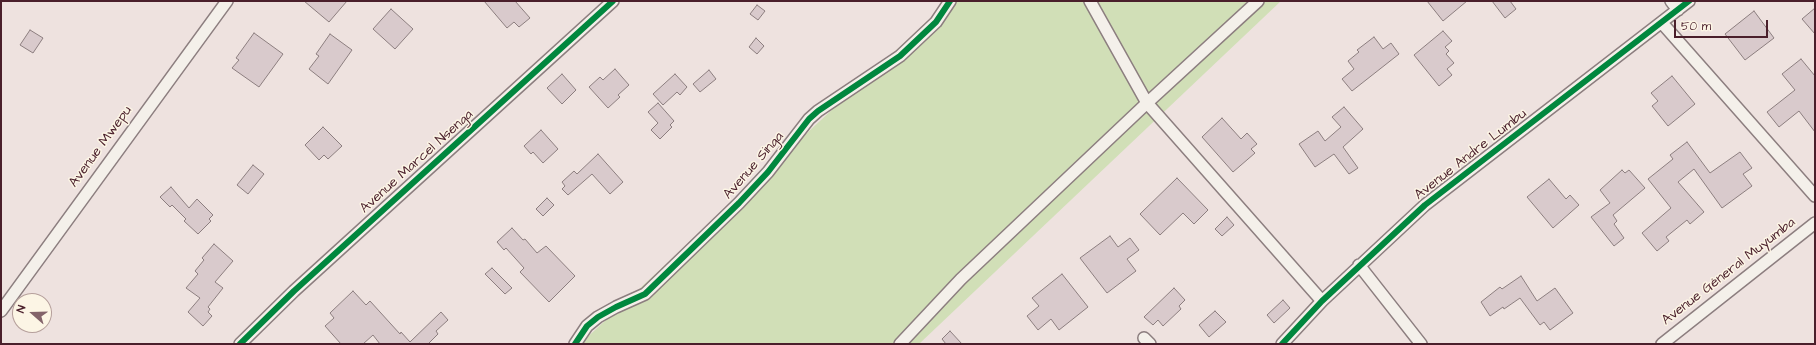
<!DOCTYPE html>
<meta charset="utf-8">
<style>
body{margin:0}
#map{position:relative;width:1816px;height:345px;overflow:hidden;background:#eee2df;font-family:"Architects Daughter",sans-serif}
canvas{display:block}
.frame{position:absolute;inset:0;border:2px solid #4a1f2b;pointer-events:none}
.north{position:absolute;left:12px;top:293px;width:40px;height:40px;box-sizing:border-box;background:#fcf5e5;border:1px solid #b59f9b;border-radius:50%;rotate:290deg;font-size:11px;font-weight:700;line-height:16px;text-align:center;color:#4a1f2b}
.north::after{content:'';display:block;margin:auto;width:14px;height:18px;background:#83636a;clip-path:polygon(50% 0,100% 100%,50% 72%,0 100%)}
.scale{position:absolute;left:1674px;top:20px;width:94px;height:18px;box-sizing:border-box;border:2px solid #4a1f2b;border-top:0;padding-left:5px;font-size:12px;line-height:14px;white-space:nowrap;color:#4a1f2b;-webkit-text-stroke:3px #fcf5e5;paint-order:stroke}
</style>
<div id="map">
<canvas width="1816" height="345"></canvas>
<div class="frame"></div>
<div class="north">N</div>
<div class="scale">50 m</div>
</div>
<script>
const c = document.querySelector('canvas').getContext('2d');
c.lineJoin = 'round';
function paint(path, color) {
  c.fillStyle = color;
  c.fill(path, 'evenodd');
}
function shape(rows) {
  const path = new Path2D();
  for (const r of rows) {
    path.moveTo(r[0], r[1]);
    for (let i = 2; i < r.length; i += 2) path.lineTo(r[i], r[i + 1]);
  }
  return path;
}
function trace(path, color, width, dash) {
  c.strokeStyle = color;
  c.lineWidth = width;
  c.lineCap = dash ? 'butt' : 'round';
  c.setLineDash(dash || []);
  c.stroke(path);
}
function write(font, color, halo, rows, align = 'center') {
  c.font = font + ' "Architects Daughter",sans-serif';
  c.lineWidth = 3;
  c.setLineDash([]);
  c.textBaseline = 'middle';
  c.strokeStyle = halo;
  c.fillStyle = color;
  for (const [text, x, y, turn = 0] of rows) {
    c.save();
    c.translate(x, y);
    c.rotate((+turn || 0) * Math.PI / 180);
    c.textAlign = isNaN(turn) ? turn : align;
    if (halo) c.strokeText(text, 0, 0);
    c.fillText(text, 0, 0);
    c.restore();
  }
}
const green = shape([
 [949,1,1281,1,919,344,580,344]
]);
const building = shape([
 [304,1,347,1,329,22,304,1],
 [484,1,515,1,530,18,519,27,514,22,507,28,484,1],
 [1427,1,1467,1,1443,21,1427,1],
 [1492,1,1510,1,1516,9,1505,18,1492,1],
 [757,5,765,11,758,20,750,14,757,5],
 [1815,8,1815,34,1802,19,1815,8],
 [391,9,413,29,395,49,373,29,391,9],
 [1754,11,1774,38,1745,60,1725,34,1754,11],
 [30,30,43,38,33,53,20,45,30,30],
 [1443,31,1452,41,1445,47,1449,51,1446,54,1454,63,1447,69,1452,75,1439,86,1414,55,1443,31],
 [254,33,283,54,259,87,232,68,239,60,236,58,254,33],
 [330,34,352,50,328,84,309,69,319,56,316,54,330,34],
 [1374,37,1383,49,1391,43,1399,54,1352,91,1342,79,1354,69,1348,61,1359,52,1357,50,1374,37],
 [756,38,764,46,757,54,749,47,756,38],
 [1801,59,1815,76,1815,132,1799,111,1779,127,1767,112,1795,90,1782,74,1801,59],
 [615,69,629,85,618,95,620,97,608,108,589,87,600,77,603,80,615,69],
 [709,70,716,79,700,92,693,84,709,70],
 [562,74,576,90,562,104,547,88,562,74],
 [675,74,687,87,680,95,677,92,663,105,653,94,675,74],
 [1672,76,1695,104,1668,126,1652,106,1658,101,1651,93,1672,76],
 [658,103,674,121,670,125,672,127,660,139,651,130,658,123,648,112,658,103],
 [1344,107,1363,129,1343,147,1358,168,1349,174,1334,154,1315,167,1299,144,1318,131,1325,141,1341,127,1332,117,1344,107],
 [1222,118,1241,139,1247,133,1257,144,1251,149,1255,153,1233,172,1202,137,1222,118],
 [323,127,342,146,328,159,324,155,319,160,305,145,323,127],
 [541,130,558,149,543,163,533,152,531,154,524,146,541,130],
 [1687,142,1710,173,1740,152,1752,168,1743,174,1752,186,1722,208,1694,169,1678,182,1704,212,1690,224,1687,220,1666,237,1669,241,1657,251,1642,233,1671,208,1648,179,1673,159,1670,155,1687,142],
 [598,154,623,182,610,194,592,174,568,195,562,189,565,186,562,182,574,171,577,174,598,154],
 [253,165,264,174,248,194,237,185,253,165],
 [1622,170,1625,173,1629,170,1645,188,1613,215,1617,221,1614,224,1624,238,1614,246,1591,217,1610,203,1600,190,1622,170],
 [1177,178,1208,210,1194,224,1183,213,1160,235,1140,214,1177,178],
 [1549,179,1566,199,1570,195,1579,205,1553,228,1527,197,1549,179],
 [171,187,189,208,197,199,213,215,209,219,211,221,198,234,184,221,186,219,172,205,170,207,160,197,171,187],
 [547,198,554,205,543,216,536,209,547,198],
 [1227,217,1234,225,1222,236,1215,229,1227,217],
 [512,228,523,240,525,239,537,253,546,246,575,276,549,302,520,272,524,268,506,248,504,250,497,242,512,228],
 [1110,236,1118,247,1130,238,1139,250,1127,259,1136,271,1107,293,1080,258,1110,236],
 [214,244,233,261,215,282,223,288,208,307,210,309,208,312,212,316,203,326,188,312,200,298,186,288,198,274,195,271,204,260,202,258,214,244],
 [492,268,512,288,505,294,485,274,492,268],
 [1062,274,1088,307,1059,330,1051,319,1038,330,1027,316,1039,306,1032,298,1062,274],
 [1521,276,1537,301,1555,288,1573,313,1550,330,1544,322,1540,325,1520,298,1504,309,1503,307,1490,316,1481,302,1500,287,1502,289,1521,276],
 [1174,288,1185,300,1179,306,1181,309,1163,326,1158,320,1153,325,1144,317,1174,288],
 [353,291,366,305,370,301,400,334,401,332,410,342,441,312,448,320,436,331,438,334,428,344,380,344,373,335,363,344,341,344,325,326,334,318,330,313,353,291],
 [1283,300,1290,308,1274,323,1267,315,1283,300],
 [1215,311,1226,322,1209,337,1199,325,1215,311],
 [950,331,962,344,946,344,942,339,950,331]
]);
const minor = shape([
 [1090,1,1147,103,1322,301],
 [1671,1,1678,10],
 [1662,23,1815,196],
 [1359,265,1421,344],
 [1,311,227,1],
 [1144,338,1150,344],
 [240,344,294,291,613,1],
 [575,344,587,326,598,317,616,307,645,294,739,203,768,172,809,119,818,111,900,56,936,22,950,1],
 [900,344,961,279,1147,103,1258,1],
 [1282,344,1322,301,1425,205,1689,1],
 [1662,344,1815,223]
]);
const cycleway = shape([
 [240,344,294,291,613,1],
 [575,344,587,326,598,317,616,307,645,294,739,203,768,172,809,119,818,111,900,56,936,22,950,1],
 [1282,344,1322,301,1425,205,1689,1]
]);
const streetNames = [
 ["Avenue Mwepu",101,147,-54],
 ["Avenue Andre Lumbu",1471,155,-38],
 ["Avenue Marcel Nsenga",417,162,-42],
 ["Avenue Singa",754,166,-49],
 ["Avenue Géneral Muyumba",1729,272,-38]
];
paint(green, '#d1dfb7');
paint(building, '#d9cacc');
trace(building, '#8c7e7f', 1);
trace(minor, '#8c7e7f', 14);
trace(minor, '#f4f0ea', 11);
trace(cycleway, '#00873e', 6);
write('14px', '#4a1f2b', '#fcf5e5', streetNames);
</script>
